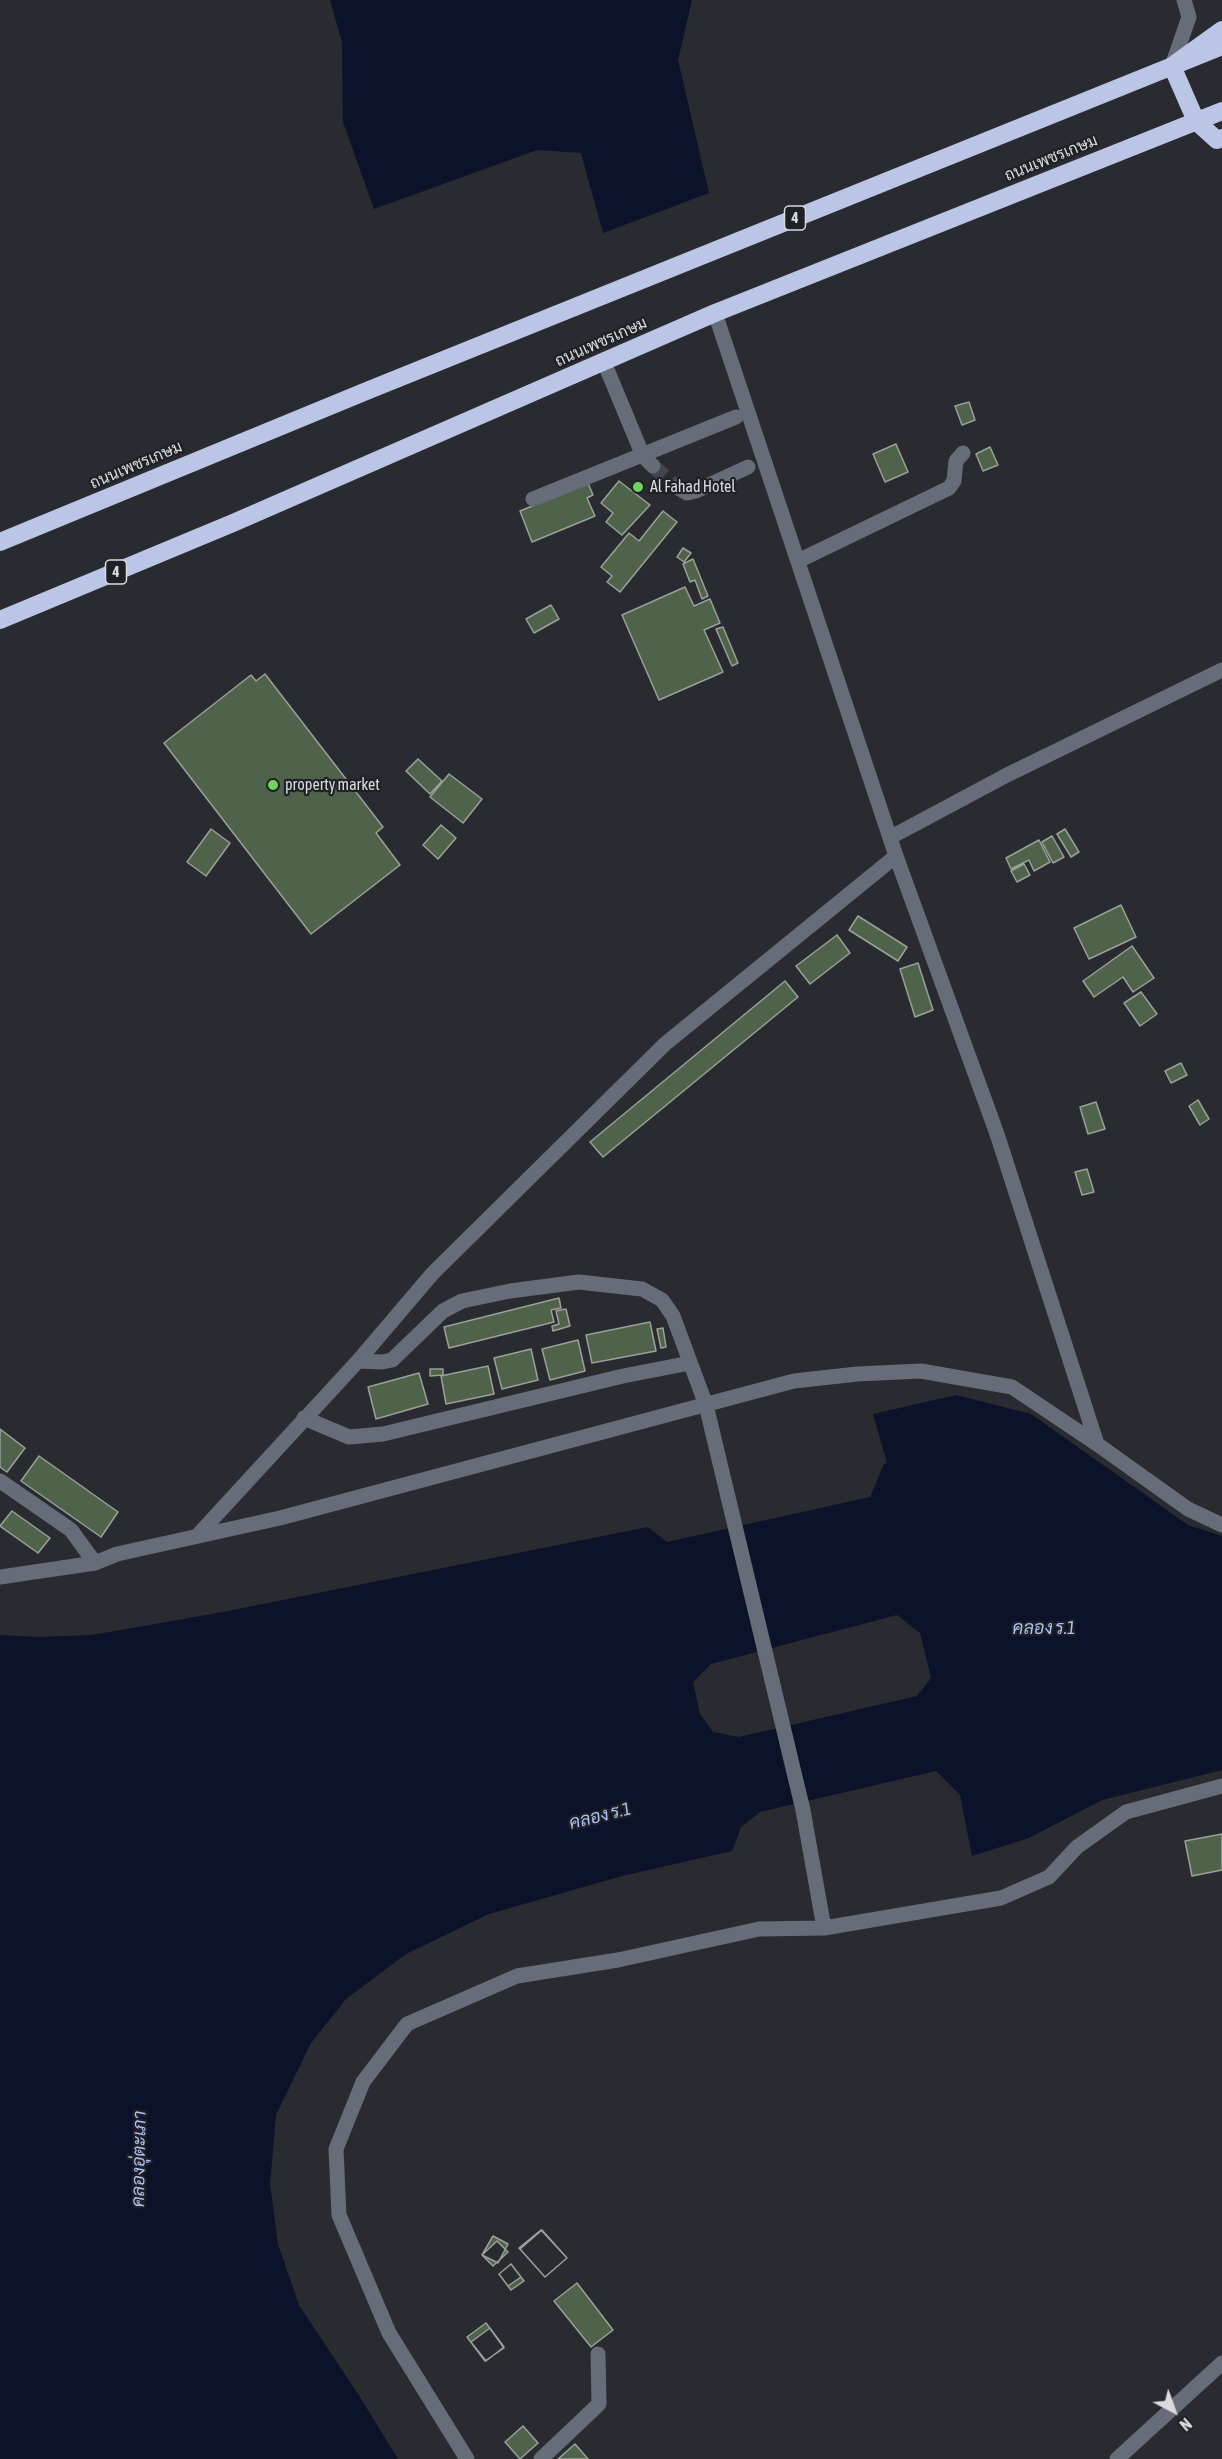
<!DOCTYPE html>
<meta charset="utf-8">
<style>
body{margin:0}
#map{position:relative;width:1222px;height:2459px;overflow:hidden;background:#292b30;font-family:"Asap Condensed",sans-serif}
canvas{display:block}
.north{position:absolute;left:1144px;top:2381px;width:60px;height:60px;-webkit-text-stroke:4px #1f2126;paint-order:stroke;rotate:139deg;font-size:16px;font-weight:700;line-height:24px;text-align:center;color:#dadbdf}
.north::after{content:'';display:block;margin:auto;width:21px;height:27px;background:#dadbdf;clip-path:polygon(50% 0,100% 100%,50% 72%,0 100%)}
</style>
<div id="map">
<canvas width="1222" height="2459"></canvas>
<div class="north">N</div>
</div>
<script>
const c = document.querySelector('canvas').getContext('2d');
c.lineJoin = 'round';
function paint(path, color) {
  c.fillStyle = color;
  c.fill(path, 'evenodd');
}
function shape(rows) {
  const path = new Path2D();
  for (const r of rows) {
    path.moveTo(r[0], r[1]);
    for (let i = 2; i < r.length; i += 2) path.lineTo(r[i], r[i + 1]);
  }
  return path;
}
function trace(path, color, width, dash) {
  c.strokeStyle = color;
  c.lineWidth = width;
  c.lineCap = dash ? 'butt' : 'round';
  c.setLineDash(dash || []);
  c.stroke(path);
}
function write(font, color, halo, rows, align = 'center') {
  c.font = font + ' "Asap Condensed",Sarabun,sans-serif';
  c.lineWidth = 4.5;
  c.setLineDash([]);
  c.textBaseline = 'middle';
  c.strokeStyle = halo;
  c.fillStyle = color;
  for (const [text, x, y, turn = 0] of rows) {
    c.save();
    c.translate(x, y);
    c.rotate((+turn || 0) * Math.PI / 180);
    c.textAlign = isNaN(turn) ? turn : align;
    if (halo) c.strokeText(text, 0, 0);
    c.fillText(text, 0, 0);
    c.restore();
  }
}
const water = shape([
 [330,0,692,0,678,60,709,193,603,233,581,153,537,150,374,209,343,122,342,42],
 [956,1395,1031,1414,1188,1525,1222,1536,1222,1770,1102,1800,1029,1838,972,1856,960,1795,936,1771,760,1812,741,1827,732,1851,622,1876,489,1914,406,1954,346,1999,311,2043,276,2115,270,2184,278,2244,299,2305,360,2397,398,2459,0,2459,0,1635,38,1637,92,1635,223,1612,648,1527,667,1542,870,1497,884,1464,887,1463,873,1414],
 [897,1615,920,1633,931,1678,917,1696,739,1737,713,1732,700,1714,693,1682,711,1664]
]);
const building = shape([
 [969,402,975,420,962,425,955,406,969,402],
 [896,444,908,472,885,482,873,454,896,444],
 [990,447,998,465,983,471,976,454,990,447],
 [619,481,650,505,622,535,606,522,613,513,601,503,619,481],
 [588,483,593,495,587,498,595,516,532,542,520,511,588,483],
 [663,511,677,522,620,592,607,582,612,576,601,567,629,533,639,541,663,511],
 [683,548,691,553,684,562,677,557,683,548],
 [693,559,708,596,702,599,695,580,690,582,683,564,693,559],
 [685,587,694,606,710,599,720,623,704,630,723,672,659,700,622,615,685,587],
 [551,605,559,619,534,633,526,619,551,605],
 [723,627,738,663,732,666,716,629,723,627],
 [265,674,383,827,376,833,400,865,311,934,164,743,251,675,256,681,265,674],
 [418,759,442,781,430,794,406,771,418,759],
 [449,774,482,799,463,823,430,797,449,774],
 [441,825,456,838,438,859,423,845,441,825],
 [211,829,230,843,206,876,187,862,211,829],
 [1065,829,1079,852,1071,857,1057,834,1065,829],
 [1052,836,1064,857,1053,863,1042,842,1052,836],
 [1039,840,1050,862,1034,871,1029,860,1011,869,1006,858,1039,840],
 [1024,864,1030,875,1017,882,1011,871,1024,864],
 [1121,905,1136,937,1089,959,1074,928,1121,905],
 [858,916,907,947,898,961,849,930,858,916],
 [837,935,850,953,810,984,796,966,837,935],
 [1132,946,1154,978,1133,992,1123,977,1094,997,1083,981,1132,946],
 [918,963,933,1010,915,1017,900,969,918,963],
 [785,981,798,997,603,1157,590,1142,785,981],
 [1141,992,1157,1014,1140,1026,1124,1003,1141,992],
 [1181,1063,1187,1075,1171,1083,1165,1071,1181,1063],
 [1198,1100,1209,1119,1200,1125,1189,1106,1198,1100],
 [1096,1102,1105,1129,1088,1134,1080,1107,1096,1102],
 [1087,1169,1094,1192,1082,1195,1075,1172,1087,1169],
 [559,1298,561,1308,551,1310,554,1322,449,1348,444,1327,559,1298],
 [566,1309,570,1326,553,1331,552,1326,559,1324,556,1311,566,1309],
 [650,1322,656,1351,592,1363,586,1335,650,1322],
 [663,1328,666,1347,661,1348,657,1329,663,1328],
 [578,1340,585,1371,550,1380,542,1349,578,1340],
 [531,1349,538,1380,502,1389,494,1358,531,1349],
 [488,1366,494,1394,446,1404,441,1376,488,1366],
 [430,1369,443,1369,443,1375,430,1376,430,1369],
 [419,1373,428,1404,376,1419,368,1387,419,1373],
 [0,1429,25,1448,7,1472,0,1467,0,1429],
 [39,1456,118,1512,101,1537,21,1481,39,1456],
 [12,1511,50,1538,38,1553,0,1526,12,1511],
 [1222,1834,1222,1870,1192,1876,1185,1841,1222,1834],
 [541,2230,567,2258,545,2277,519,2248,541,2230],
 [542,2230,567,2258,545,2277,520,2249,542,2230],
 [493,2236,508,2244,498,2263,482,2255,493,2236],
 [497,2241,508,2252,493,2266,482,2255,497,2241],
 [511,2264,524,2281,511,2290,499,2274,511,2264],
 [511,2264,521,2277,508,2286,499,2274,511,2264],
 [577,2283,613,2330,591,2347,554,2301,577,2283],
 [486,2323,504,2348,485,2361,467,2337,486,2323],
 [490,2328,504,2347,486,2361,471,2342,490,2328],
 [523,2426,538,2443,520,2459,505,2442,523,2426],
 [575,2444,588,2459,558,2459,575,2444]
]);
const minorTunnel = shape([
 [653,466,677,487]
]);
const minor = shape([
 [1172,66,1189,17,1184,0],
 [715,313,896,856,997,1134,1097,1444],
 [604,362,643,456,653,466],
 [677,487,687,493,696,491,748,467],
 [533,499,736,417],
 [798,561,949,488,954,481,956,461,963,453],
 [891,837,1007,775,1222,670],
 [358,1361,382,1362,392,1360,443,1311,462,1301,510,1291,579,1282,642,1289,662,1300,673,1316,706,1405,803,1810,824,1928],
 [304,1418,349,1437,383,1434,623,1376,690,1363],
 [0,1481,71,1530,95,1563],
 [197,1536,358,1361,433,1273,665,1044,896,856],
 [0,1577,95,1563,117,1554,280,1518,794,1381,857,1374,921,1371,1012,1387,1097,1444,1188,1509,1222,1525],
 [467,2459,389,2333,339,2215,336,2149,363,2082,407,2024,517,1976,618,1960,759,1929,824,1928,1001,1898,1049,1877,1077,1847,1126,1812,1222,1786],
 [541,2459,599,2404,598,2354],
 [1117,2459,1222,2363]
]);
const highway = shape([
 [1222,30,1172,66,1196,121,1217,140,1222,138],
 [0,542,369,390,1222,46],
 [0,620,233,523,715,313,1222,111]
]);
const markers = [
 [638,487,6,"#71d35e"],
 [273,785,6,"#71d35e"]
];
const shields = [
 [795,218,21],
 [116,572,21]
];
const shieldNames = [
 ["4",795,218],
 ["4",116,572]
];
const streetNames = [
 ["ถนนเพชรเกษม",1051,158,-22],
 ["ถนนเพชรเกษม",601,342,-24],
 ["ถนนเพชรเกษม",136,465,-23]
];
const poiNames = [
 ["Al Fahad Hotel",650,487],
 ["property market",285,785]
];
const waterNames = [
 ["คลอง ร.1",1044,1628],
 ["คลอง ร.1",600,1816,-14],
 ["คลองอุ่ตะเภา",139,2159,-89]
];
paint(water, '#0c1229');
paint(building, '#4e634a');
trace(building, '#9ba09a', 1.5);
trace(minorTunnel, '#44454a', 15, [15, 8]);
trace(minor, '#676c79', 15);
trace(highway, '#bbc6e6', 18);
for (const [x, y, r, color] of markers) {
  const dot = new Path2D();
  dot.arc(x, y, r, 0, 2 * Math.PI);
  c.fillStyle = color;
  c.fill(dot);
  trace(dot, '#1f2126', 2);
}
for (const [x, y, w] of shields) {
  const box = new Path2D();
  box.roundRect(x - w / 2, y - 12, w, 24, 4.5);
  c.fillStyle = '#1f2126';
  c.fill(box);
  trace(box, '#dadbdf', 1.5);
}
write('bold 15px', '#dadbdf', null, shieldNames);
write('16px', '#dadbdf', '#1f2126', streetNames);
write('16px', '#dadbdf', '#1f2126', poiNames, 'left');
write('italic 18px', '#adbff3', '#1f2126', waterNames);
</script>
